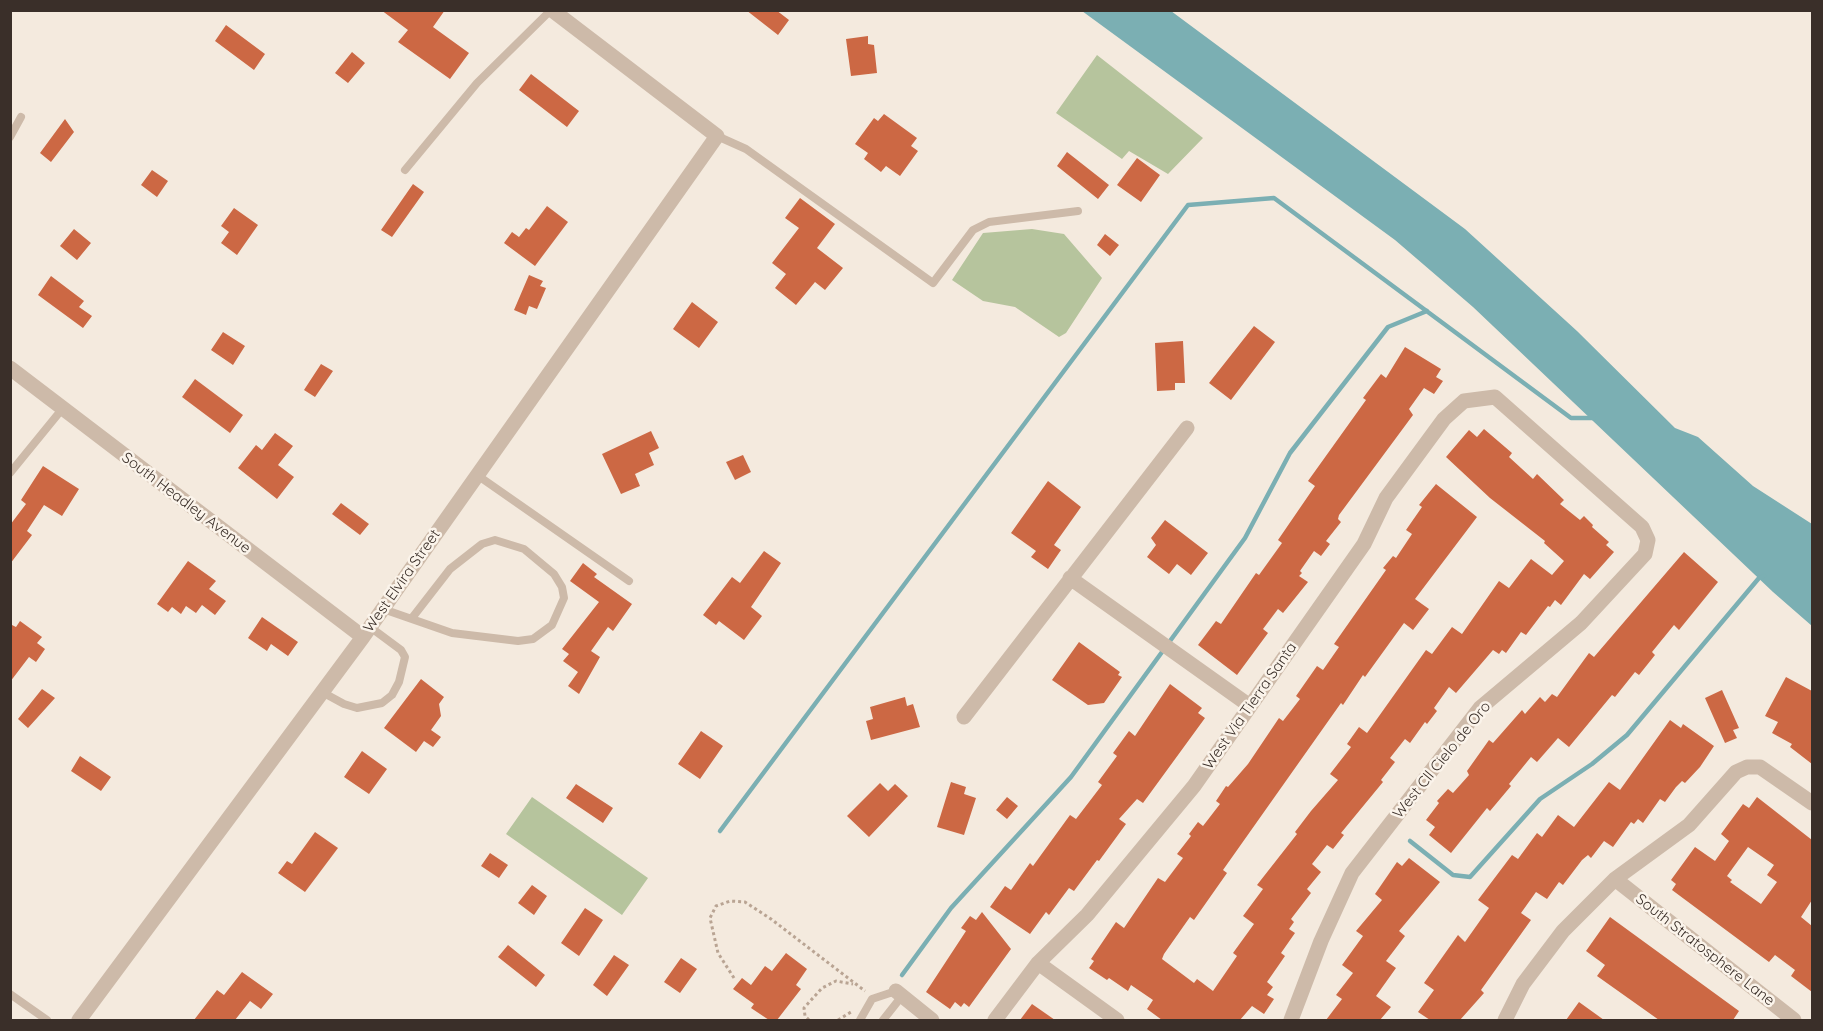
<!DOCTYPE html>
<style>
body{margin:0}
#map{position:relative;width:1823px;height:1031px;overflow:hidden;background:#f4eade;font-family:Quicksand,sans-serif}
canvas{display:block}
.frame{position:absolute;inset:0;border:12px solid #3a2f29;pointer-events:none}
</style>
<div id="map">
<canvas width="1823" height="1031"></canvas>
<div class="frame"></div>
</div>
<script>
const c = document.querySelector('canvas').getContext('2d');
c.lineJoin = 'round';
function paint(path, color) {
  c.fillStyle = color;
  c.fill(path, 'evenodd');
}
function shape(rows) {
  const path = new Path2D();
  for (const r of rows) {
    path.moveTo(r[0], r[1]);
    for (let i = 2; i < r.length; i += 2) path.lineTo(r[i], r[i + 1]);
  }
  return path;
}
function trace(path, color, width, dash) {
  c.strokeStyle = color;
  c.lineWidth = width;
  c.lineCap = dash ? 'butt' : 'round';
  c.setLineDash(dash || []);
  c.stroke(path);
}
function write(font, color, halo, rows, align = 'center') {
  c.font = font + ' Quicksand,sans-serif';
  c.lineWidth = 5;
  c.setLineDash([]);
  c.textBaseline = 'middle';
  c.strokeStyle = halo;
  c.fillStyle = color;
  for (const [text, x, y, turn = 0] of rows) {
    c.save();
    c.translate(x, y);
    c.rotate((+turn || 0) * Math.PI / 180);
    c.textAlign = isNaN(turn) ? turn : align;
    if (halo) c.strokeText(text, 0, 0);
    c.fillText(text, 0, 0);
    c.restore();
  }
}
const green = shape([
 [1097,55,1203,138,1168,174,1129,151,1122,159,1056,113],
 [1032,229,1064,234,1102,278,1066,333,1059,337,1015,307,983,301,952,280,983,233],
 [532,797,648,878,622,915,506,834]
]);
const water = shape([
 [1082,11,1171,11,1465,229,1577,331,1675,428,1698,437,1753,486,1812,524,1812,626,1773,592,1473,307,1395,240]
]);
const stream = shape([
 [720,831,1188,205,1274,198,1571,418,1594,418],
 [1410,841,1453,875,1470,877,1540,799,1592,764,1627,735,1759,578,1764,576],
 [902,975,951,908,1071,777,1245,538,1290,453,1388,327,1427,311]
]);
const building = shape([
 [381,10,445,10,433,27,469,53,450,79,398,42,408,30],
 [746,10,776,10,789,20,778,35],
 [226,25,265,54,254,70,215,41],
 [868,36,868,44,874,45,877,73,851,76,846,39],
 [352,52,365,63,348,83,335,73],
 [531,74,579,111,567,127,519,90],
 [884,114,917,138,911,146,918,151,900,176,886,166,881,172,864,159,868,153,855,144,874,118,878,121],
 [65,119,74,132,51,162,40,153],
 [1067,152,1109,185,1098,199,1057,166],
 [1137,158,1160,175,1141,202,1117,185],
 [152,170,168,181,157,197,141,185],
 [413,184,424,192,392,237,381,230],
 [800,198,835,224,817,248,843,268,825,290,815,282,796,305,775,288,786,274,772,263,799,228,785,218],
 [547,206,568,222,535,266,504,243,512,232,519,237,526,228,529,230],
 [234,208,258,225,237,255,221,243,229,232,221,226],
 [74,229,91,243,77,260,60,246],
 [1105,234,1119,245,1110,256,1097,245],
 [529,275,543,281,540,286,546,288,537,309,529,306,526,315,514,310],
 [51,276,84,301,79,307,92,316,83,328,38,295],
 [692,302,718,322,699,348,673,329],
 [1254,326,1275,342,1231,400,1209,383],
 [223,332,245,346,233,365,211,350],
 [1183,341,1185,383,1175,383,1175,390,1157,391,1155,343],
 [1405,347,1441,369,1436,377,1443,381,1434,394,1424,388,1409,409,1413,415,1339,515,1338,519,1341,522,1326,541,1330,544,1321,556,1314,551,1300,571,1302,573,1299,576,1308,582,1283,613,1278,609,1263,629,1268,633,1237,675,1198,645,1216,621,1221,624,1256,573,1259,575,1282,543,1278,540,1315,486,1308,481,1366,400,1363,398,1381,374,1386,378],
 [321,364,333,371,315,397,304,390],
 [195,379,243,415,230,433,182,397],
 [1484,429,1512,453,1509,457,1533,479,1537,474,1564,500,1560,504,1580,520,1584,516,1593,525,1592,527,1609,542,1606,545,1614,552,1590,579,1584,574,1561,605,1555,600,1550,607,1548,606,1526,635,1521,632,1506,653,1502,650,1499,654,1493,650,1456,693,1449,687,1434,708,1437,711,1427,724,1425,722,1410,743,1405,739,1390,758,1395,762,1381,780,1383,782,1341,833,1344,835,1333,849,1327,845,1312,864,1321,872,1307,889,1311,893,1291,919,1294,922,1289,929,1295,933,1281,953,1285,956,1267,982,1273,987,1267,995,1274,999,1264,1014,1252,1006,1240,1020,1162,1020,1147,1009,1153,1000,1131,985,1128,991,1109,978,1107,980,1089,968,1094,961,1091,959,1116,922,1124,928,1158,878,1165,882,1183,858,1177,854,1191,836,1189,834,1198,822,1203,826,1220,804,1216,801,1226,786,1228,787,1248,764,1279,718,1283,721,1300,699,1296,696,1317,666,1323,670,1339,647,1334,644,1386,570,1383,568,1393,556,1396,558,1412,534,1406,530,1422,507,1419,505,1436,484,1477,517,1415,599,1429,609,1413,630,1404,623,1365,677,1363,675,1343,705,1341,703,1223,870,1227,873,1194,920,1190,917,1164,954,1162,959,1194,983,1197,979,1213,991,1237,956,1233,953,1254,924,1243,916,1263,889,1257,885,1297,834,1295,832,1311,811,1338,780,1330,774,1351,747,1347,744,1359,727,1367,733,1426,650,1432,654,1452,627,1462,634,1499,581,1509,588,1531,559,1552,575,1564,561,1544,543,1545,541,1490,498,1446,457,1469,430,1477,437],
 [651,431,659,448,649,453,654,465,635,474,640,486,621,494,602,454],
 [275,433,293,446,278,465,294,477,277,499,238,468,256,445,262,450],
 [743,455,751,472,735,480,726,462],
 [43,466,79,489,62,516,44,505,27,531,32,535,10,564,10,525,26,504,21,500],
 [1048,481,1081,507,1054,545,1061,550,1048,569,1031,557,1036,551,1011,533],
 [341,503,369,524,360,535,332,514],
 [1165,520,1208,553,1191,575,1177,564,1169,574,1147,557,1156,545,1151,538],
 [764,551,781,563,751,607,762,616,744,640,719,621,716,625,703,615,732,577,740,583],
 [1684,552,1718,582,1679,630,1674,625,1652,652,1655,655,1639,675,1635,672,1615,697,1612,695,1569,747,1558,738,1537,762,1531,757,1509,784,1511,786,1490,811,1487,808,1451,853,1429,835,1435,827,1426,820,1439,803,1437,801,1448,789,1453,793,1469,775,1467,771,1489,740,1493,743,1522,710,1525,714,1540,697,1545,702,1552,694,1557,697,1589,653,1594,657],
 [188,561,216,581,209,589,226,601,215,615,202,605,196,613,186,606,181,614,172,607,168,612,157,604],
 [583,563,597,574,594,577,632,604,613,631,608,627,591,651,600,657,579,694,568,686,578,672,563,661,569,654,562,649,599,602,570,581],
 [262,617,298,642,288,656,271,644,267,651,248,638],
 [20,621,42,637,37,643,45,649,36,662,29,657,10,682,10,624,16,627],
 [1079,642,1120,672,1118,675,1122,677,1104,703,1088,705,1052,680],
 [1786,677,1812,691,1812,764,1790,747,1792,744,1772,733,1778,722,1765,716],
 [421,679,444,697,439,704,441,716,431,730,441,737,433,747,424,741,416,752,384,728],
 [1170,684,1202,708,1198,713,1205,718,1143,803,1137,799,1119,819,1126,824,1099,861,1097,860,1074,891,1069,888,1049,915,1046,912,1030,934,990,907,1005,886,1011,890,1030,863,1033,866,1070,815,1076,819,1102,785,1098,782,1117,756,1113,753,1129,731,1135,736],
 [42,689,55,698,28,728,18,719],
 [1722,690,1739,728,1733,730,1737,738,1725,743,1705,698],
 [905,697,907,706,913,704,920,727,871,740,866,721,873,719,870,707],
 [1670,720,1681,728,1683,724,1714,746,1700,767,1685,783,1682,781,1676,787,1665,802,1660,799,1643,823,1638,819,1634,824,1631,822,1613,847,1604,841,1591,858,1588,855,1582,860,1563,885,1559,882,1547,899,1536,892,1521,913,1531,920,1481,990,1484,993,1460,1020,1430,1020,1418,1012,1434,990,1424,983,1458,935,1465,942,1489,908,1478,900,1512,855,1518,859,1537,833,1542,837,1558,815,1574,827,1609,782,1620,790],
 [701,731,723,746,700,779,678,764],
 [362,751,387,769,369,794,344,777],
 [80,756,111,777,101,791,71,771],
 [951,782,966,787,964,794,976,798,964,835,937,827],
 [880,783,888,791,895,784,908,796,869,837,847,816],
 [576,784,613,808,603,823,566,798],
 [1007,797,1018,806,1007,819,996,810],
 [1757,797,1812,840,1812,900,1801,917,1812,926,1812,992,1791,976,1795,970,1775,955,1769,962,1672,890,1676,884,1671,880,1695,847,1715,861,1729,841,1721,834,1743,804,1749,808],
 [1748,847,1774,865,1767,875,1777,882,1761,904,1730,882,1732,880,1727,876],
 [315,832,338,848,305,892,278,873,287,861,292,864],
 [490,853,508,865,499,878,481,866],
 [1409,858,1440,882,1399,931,1405,936,1386,961,1396,968,1376,996,1391,1007,1380,1020,1326,1020,1342,999,1336,995,1353,973,1342,965,1363,936,1356,931,1382,900,1375,894,1397,862,1402,866],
 [532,885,547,896,534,915,518,903],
 [585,908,603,920,579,956,561,943],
 [982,912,1011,949,969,1007,964,1003,961,1007,955,1002,950,1009,926,992,966,931,961,928,970,916,976,920],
 [1610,917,1739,1011,1733,1020,1659,1020,1597,976,1605,965,1586,951],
 [508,945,545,975,536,987,498,957],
 [786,953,807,969,796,985,801,989,777,1020,769,1020,751,1008,754,1004,733,989,742,978,751,985,765,966,772,971],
 [614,955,629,965,607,996,593,985],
 [681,958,697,969,680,993,664,982],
 [242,972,273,994,261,1009,250,1001,235,1020,194,1020,217,990,224,995],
 [1579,1002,1604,1020,1566,1020],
 [1032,1004,1055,1020,1020,1020]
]);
const path = shape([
 [734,978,718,953,710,918,716,906,730,901,745,902,771,919,865,991],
 [809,1020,805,1016,804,1008,822,988,836,981,853,984],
 [838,1020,851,1012]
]);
const service = shape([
 [717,136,746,149,933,283,973,230,989,222,1078,211],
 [10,137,21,117],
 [405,170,477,83,551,10],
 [10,473,63,408],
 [477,475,629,581],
 [383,609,452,633,518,641,533,639,552,625,564,598,562,587,554,574,524,549,495,540,482,544,450,569,412,618],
 [322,692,344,704,357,708,382,703,392,695,399,682,405,657,401,650,370,627],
 [10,994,47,1020],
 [860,1020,872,999,896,991],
 [883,1020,902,996]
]);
const minor = shape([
 [10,368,363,637],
 [1070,578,1250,706],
 [964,717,1187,428],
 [1615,879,1794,1020],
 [1038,963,1117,1020],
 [896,991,932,1020],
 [79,1020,363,637,717,136,552,10],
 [995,1020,1038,963,1087,915,1194,786,1364,544,1386,498,1444,419,1464,401,1495,397,1642,527,1648,540,1645,554,1581,623,1480,708,1352,873,1321,941,1291,1020],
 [1505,1020,1523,984,1563,931,1615,879,1689,825,1736,772,1747,767,1760,767,1812,803]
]);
const streetNames = [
 ["South Headley Avenue",186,503,37],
 ["West Elvira Street",402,581,-55],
 ["West Via Tierra Santa",1250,706,-55],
 ["West Cll Cielo de Oro",1442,760,-51],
 ["South Stratosphere Lane",1705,950,38]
];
paint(green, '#b6c49d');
paint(water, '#7bafb3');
trace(stream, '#7bafb3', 4.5);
paint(building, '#cc6844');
trace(path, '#b9a493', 3, [3, 3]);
trace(service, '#cdbaa9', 8);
trace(minor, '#cdbaa9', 15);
write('15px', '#3a2f29', '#fbf4eb', streetNames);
</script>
